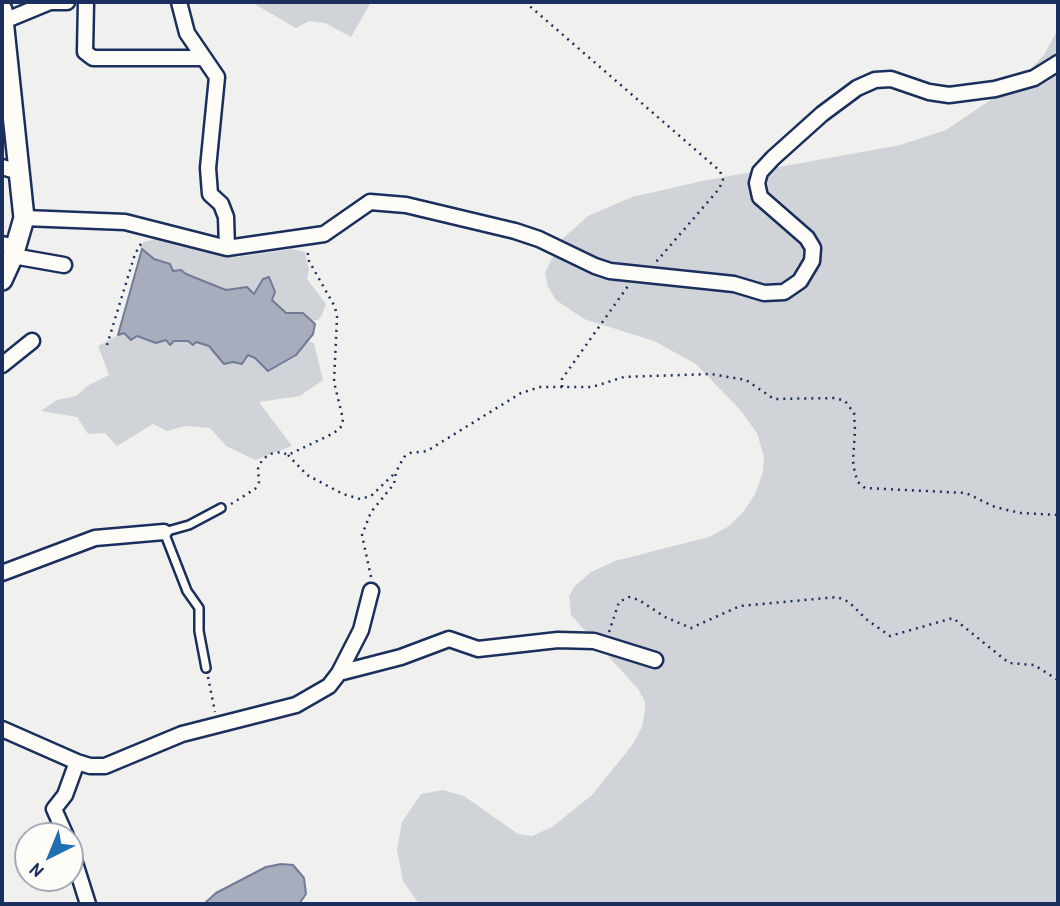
<!DOCTYPE html>
<style>
body{margin:0}
#map{position:relative;width:1060px;height:906px;overflow:hidden;background:#f0f0ee;font-family:"Patrick Hand",sans-serif}
canvas{display:block}
.frame{position:absolute;inset:0;border:4px solid #1b2f5e;pointer-events:none}
.north{position:absolute;left:14px;top:822px;width:70px;height:70px;box-sizing:border-box;background:#fdfcf7;border:2px solid #a3aaba;border-radius:50%;rotate:223deg;font-size:19px;font-weight:700;line-height:28px;text-align:center;color:#1b2f5e}
.north::after{content:'';display:block;margin:auto;width:24px;height:32px;background:#1f6fb2;clip-path:polygon(50% 0,100% 100%,50% 72%,0 100%)}
</style>
<div id="map">
<canvas width="1060" height="906"></canvas>
<div class="frame"></div>
<div class="north">N</div>
</div>
<script>
const c = document.querySelector('canvas').getContext('2d');
c.lineJoin = 'round';
function paint(path, color) {
  c.fillStyle = color;
  c.fill(path, 'evenodd');
}
function shape(rows) {
  const path = new Path2D();
  for (const r of rows) {
    path.moveTo(r[0], r[1]);
    for (let i = 2; i < r.length; i += 2) path.lineTo(r[i], r[i + 1]);
  }
  return path;
}
function trace(path, color, width, dash) {
  c.strokeStyle = color;
  c.lineWidth = width;
  c.lineCap = dash ? 'butt' : 'round';
  c.setLineDash(dash || []);
  c.stroke(path);
}
const green = shape([
 [251,2,371,2,351,37,325,23,309,21,296,28],
 [1058,29,1058,904,419,904,403,881,397,850,402,822,421,794,443,790,464,796,518,834,532,836,552,827,592,795,633,744,642,727,645,711,645,702,638,689,571,615,569,596,575,586,591,572,615,561,709,537,729,526,744,511,755,494,763,472,764,457,757,433,741,411,696,364,654,341,584,319,556,300,548,287,545,273,561,240,588,216,632,197,702,181,900,145,946,130,1016,83,1044,55],
 [164,237,237,257,293,249,305,252,309,270,307,279,326,304,322,315,318,320,305,322,252,297,199,285,145,258,140,247,144,242],
 [130,329,299,339,314,343,323,380,300,396,259,402,292,446,255,460,226,446,210,428,185,426,167,431,153,424,117,446,105,433,88,434,77,417,41,411,57,400,76,396,89,385,109,375,98,346]
]);
const water = shape([
 [142,249,154,259,170,264,173,271,181,270,186,274,226,290,247,287,254,294,263,279,269,277,275,292,272,300,286,313,303,313,315,324,313,334,296,355,268,371,255,358,248,355,242,364,233,362,224,364,209,346,196,342,193,345,188,341,174,341,170,345,166,340,156,343,137,336,131,340,124,333,118,335,142,249],
 [281,864,293,865,304,878,306,894,299,904,204,904,216,893,266,867,281,864]
]);
const path = shape([
 [525,2,720,171,723,180,719,189,656,262],
 [107,345,135,254,142,242],
 [562,387,562,379,628,286],
 [288,455,307,475,343,494,360,499,371,496,396,472],
 [231,504,255,489,259,482,258,469,262,460,270,454,281,452,288,455,334,433,342,426,343,419,334,382,337,317,335,307,309,261,307,249],
 [371,577,362,535,371,512,394,484,396,472,404,457,410,453,427,451,521,393,540,387,592,387,624,377,711,374,746,380,774,399,835,398,845,401,854,413,855,430,853,461,855,474,859,483,865,488,966,493,995,507,1020,513,1058,515],
 [609,632,619,602,629,597,639,600,665,617,691,628,740,606,837,597,849,602,866,619,890,636,953,618,1009,663,1034,665,1058,680],
 [208,677,215,712]
]);
const service = shape([
 [206,668,199,631,199,608,187,591,164,532,189,525,221,508]
]);
const minor = shape([
 [86,2,85,52,93,58,204,58],
 [179,2,187,33,217,77,208,168,210,194,221,204,226,217,227,248],
 [4,21,50,2,67,2],
 [2,167,19,172],
 [24,218,125,222,227,248,324,234,370,202,406,205,515,231,539,239,595,266,610,271,734,284,764,293,784,292,800,281,812,261,813,248,807,238,760,197,757,183,760,172,773,158,822,114,857,88,875,80,891,79,929,92,949,95,995,89,1034,78,1058,63],
 [2,244,16,247],
 [13,256,64,265],
 [2,365,32,341],
 [2,573,95,538,164,532],
 [339,673,401,657,449,639,478,649,558,640,594,641,655,660],
 [2,729,77,762,90,766,105,766,182,734,296,705,329,686,339,673,361,630,371,591],
 [66,836,54,809,65,795,77,762],
 [70,847,88,904]
]);
const tertiary = shape([
 [2,10,24,218,13,256,2,280]
]);
paint(green, '#d0d3d8');
paint(water, '#a7adbd');
trace(water, '#6f7b97', 2);
trace(service, '#1b2f5e', 12);
trace(minor, '#1b2f5e', 19);
trace(tertiary, '#1b2f5e', 24);
trace(path, '#1b2f5e', 2.5, [2, 5]);
trace(service, '#fdfcf7', 7);
trace(minor, '#fdfcf7', 14);
trace(tertiary, '#fdfcf7', 19);
</script>
